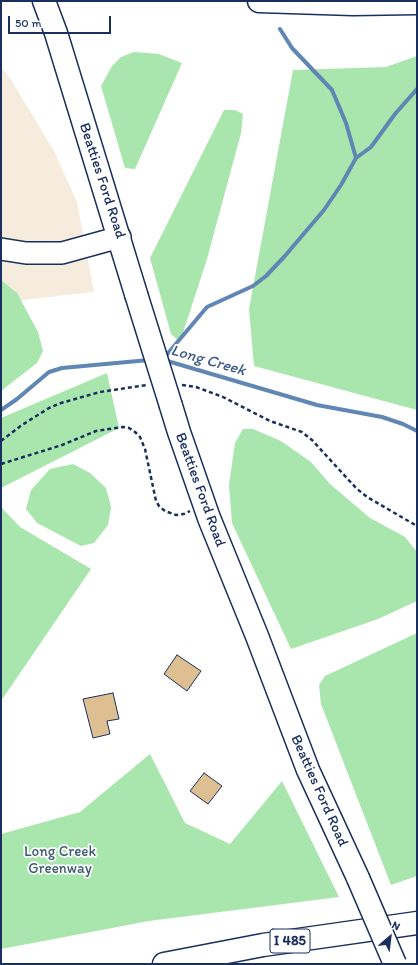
<!DOCTYPE html>
<style>
body{margin:0}
#map{position:relative;width:418px;height:965px;overflow:hidden;background:#fff;font-family:Itim,sans-serif}
canvas{display:block}
.frame{position:absolute;inset:0;border:2px solid #1b2f5e;pointer-events:none}
.north{position:absolute;left:370px;top:917px;width:40px;height:40px;-webkit-text-stroke:3px #fff;paint-order:stroke;rotate:28deg;font-size:11px;font-weight:700;line-height:16px;text-align:center;color:#1b2f5e}
.north::after{content:'';display:block;margin:auto;width:14px;height:18px;background:#1b2f5e;clip-path:polygon(50% 0,100% 100%,50% 72%,0 100%)}
.scale{position:absolute;left:8px;top:16px;width:103px;height:18px;box-sizing:border-box;border:2px solid #1b2f5e;border-top:0;padding-left:5px;font-size:12px;line-height:14px;white-space:nowrap;color:#1b2f5e;-webkit-text-stroke:3px #fff;paint-order:stroke}
</style>
<div id="map">
<canvas width="418" height="965"></canvas>
<div class="frame"></div>
<div class="north">N</div>
<div class="scale">50 m</div>
</div>
<script>
const c = document.querySelector('canvas').getContext('2d');
c.lineJoin = 'round';
function paint(path, color) {
  c.fillStyle = color;
  c.fill(path, 'evenodd');
}
function shape(rows) {
  const path = new Path2D();
  for (const r of rows) {
    path.moveTo(r[0], r[1]);
    for (let i = 2; i < r.length; i += 2) path.lineTo(r[i], r[i + 1]);
  }
  return path;
}
function trace(path, color, width, dash) {
  c.strokeStyle = color;
  c.lineWidth = width;
  c.lineCap = dash ? 'butt' : 'round';
  c.setLineDash(dash || []);
  c.stroke(path);
}
function write(font, color, halo, rows, align = 'center') {
  c.font = font + ' Itim,sans-serif';
  c.lineWidth = 3.5;
  c.setLineDash([]);
  c.textBaseline = 'middle';
  c.strokeStyle = halo;
  c.fillStyle = color;
  for (const [text, x, y, turn = 0] of rows) {
    c.save();
    c.translate(x, y);
    c.rotate((+turn || 0) * Math.PI / 180);
    c.textAlign = isNaN(turn) ? turn : align;
    if (halo) c.strokeText(text, 0, 0);
    c.fillText(text, 0, 0);
    c.restore();
  }
}
const built = shape([
 [1,67,10,78,54,151,77,202,94,292,23,300,1,314]
]);
const green = shape([
 [134,52,159,54,182,63,135,169,125,168,101,86,112,66,121,57],
 [417,56,417,410,254,366,249,309,293,70,386,67],
 [224,110,235,110,243,114,241,133,207,259,180,342,171,334,150,258],
 [1,280,17,293,38,332,43,351,37,363,1,391],
 [107,373,119,428,1,488,1,418],
 [243,429,253,429,281,441,311,462,330,484,370,518,405,537,417,552,417,601,378,619,291,649,232,523,229,485,235,443],
 [73,464,90,473,106,488,111,507,108,525,94,543,81,546,37,523,26,509,31,490,50,469],
 [1,507,20,527,91,569,1,701],
 [417,633,417,876,391,885,321,704,319,685,325,676],
 [150,754,185,823,230,844,282,781,339,897,149,921,1,949,1,834,80,812]
]);
const stream = shape([
 [280,29,292,48,332,90,346,123,356,158],
 [164,358,207,307,253,286,266,276,284,257,324,210,341,185,356,158,371,147,395,114,417,89],
 [164,360,317,405,382,417,403,424,417,431],
 [1,410,17,399,49,372,62,368,149,360]
]);
const building = shape([
 [177,655,201,671,187,691,164,674,177,655],
 [113,693,119,719,107,721,110,734,93,738,83,699,113,693],
 [204,773,222,786,208,804,190,791,204,773]
]);
const path = shape([
 [182,385,196,387,223,397,270,421,302,432,312,440,356,488,367,497,417,526],
 [1,441,22,425,49,408,61,403,100,392,147,385],
 [1,464,62,445,96,431,123,427,129,428,135,432,140,437,145,449,156,501,159,506,165,511,176,515,184,514,190,511]
]);
const minor = shape([
 [1,249,26,253,62,253,120,237]
]);
const major = shape([
 [44,1,56,33,136,294],
 [259,1,353,4,417,3],
 [171,406,179,432,209,518,257,636,308,770,358,878]
]);
const highway = shape([
 [164,964,263,945,417,923]
]);
const majorBridge = shape([
 [136,294,171,406],
 [358,878,395,964]
]);
const shields = [
 [290,941,40]
];
const shieldNames = [
 ["I 485",290,941]
];
const streetNames = [
 ["Beatties Ford Road",102,181,72],
 ["Beatties Ford Road",200,490,70],
 ["Beatties Ford Road",319,791,66]
];
const parkNames = [
 ["Long Creek",60,852],
 ["Greenway",60,869]
];
const waterNames = [
 ["Long Creek",208,361,16]
];
paint(built, '#f5ecde');
paint(green, '#a8e6ad');
trace(stream, '#6087b3', 4);
paint(building, '#debf91');
trace(building, '#1b2f5e', 1);
trace(minor, '#1b2f5e', 24);
trace(major, '#1b2f5e', 25);
trace(highway, '#1b2f5e', 25);
trace(path, '#1b2f5e', 2.5, [4, 3]);
trace(minor, '#fff', 21);
trace(major, '#fff', 22);
trace(highway, '#fff', 22);
trace(majorBridge, '#1b2f5e', 25, []);
trace(majorBridge, '#fff', 22);
for (const [x, y, w] of shields) {
  const box = new Path2D();
  box.roundRect(x - w / 2, y - 12, w, 24, 3);
  c.fillStyle = '#fff';
  c.fill(box);
  trace(box, '#1b2f5e', 1);
}
write('bold 14px', '#1b2f5e', null, shieldNames);
write('15px', '#1b2f5e', '#fff', streetNames);
write('15px', '#3e5d72', '#fff', parkNames);
write('italic 16px', '#3e5b88', '#fff', waterNames);
</script>
